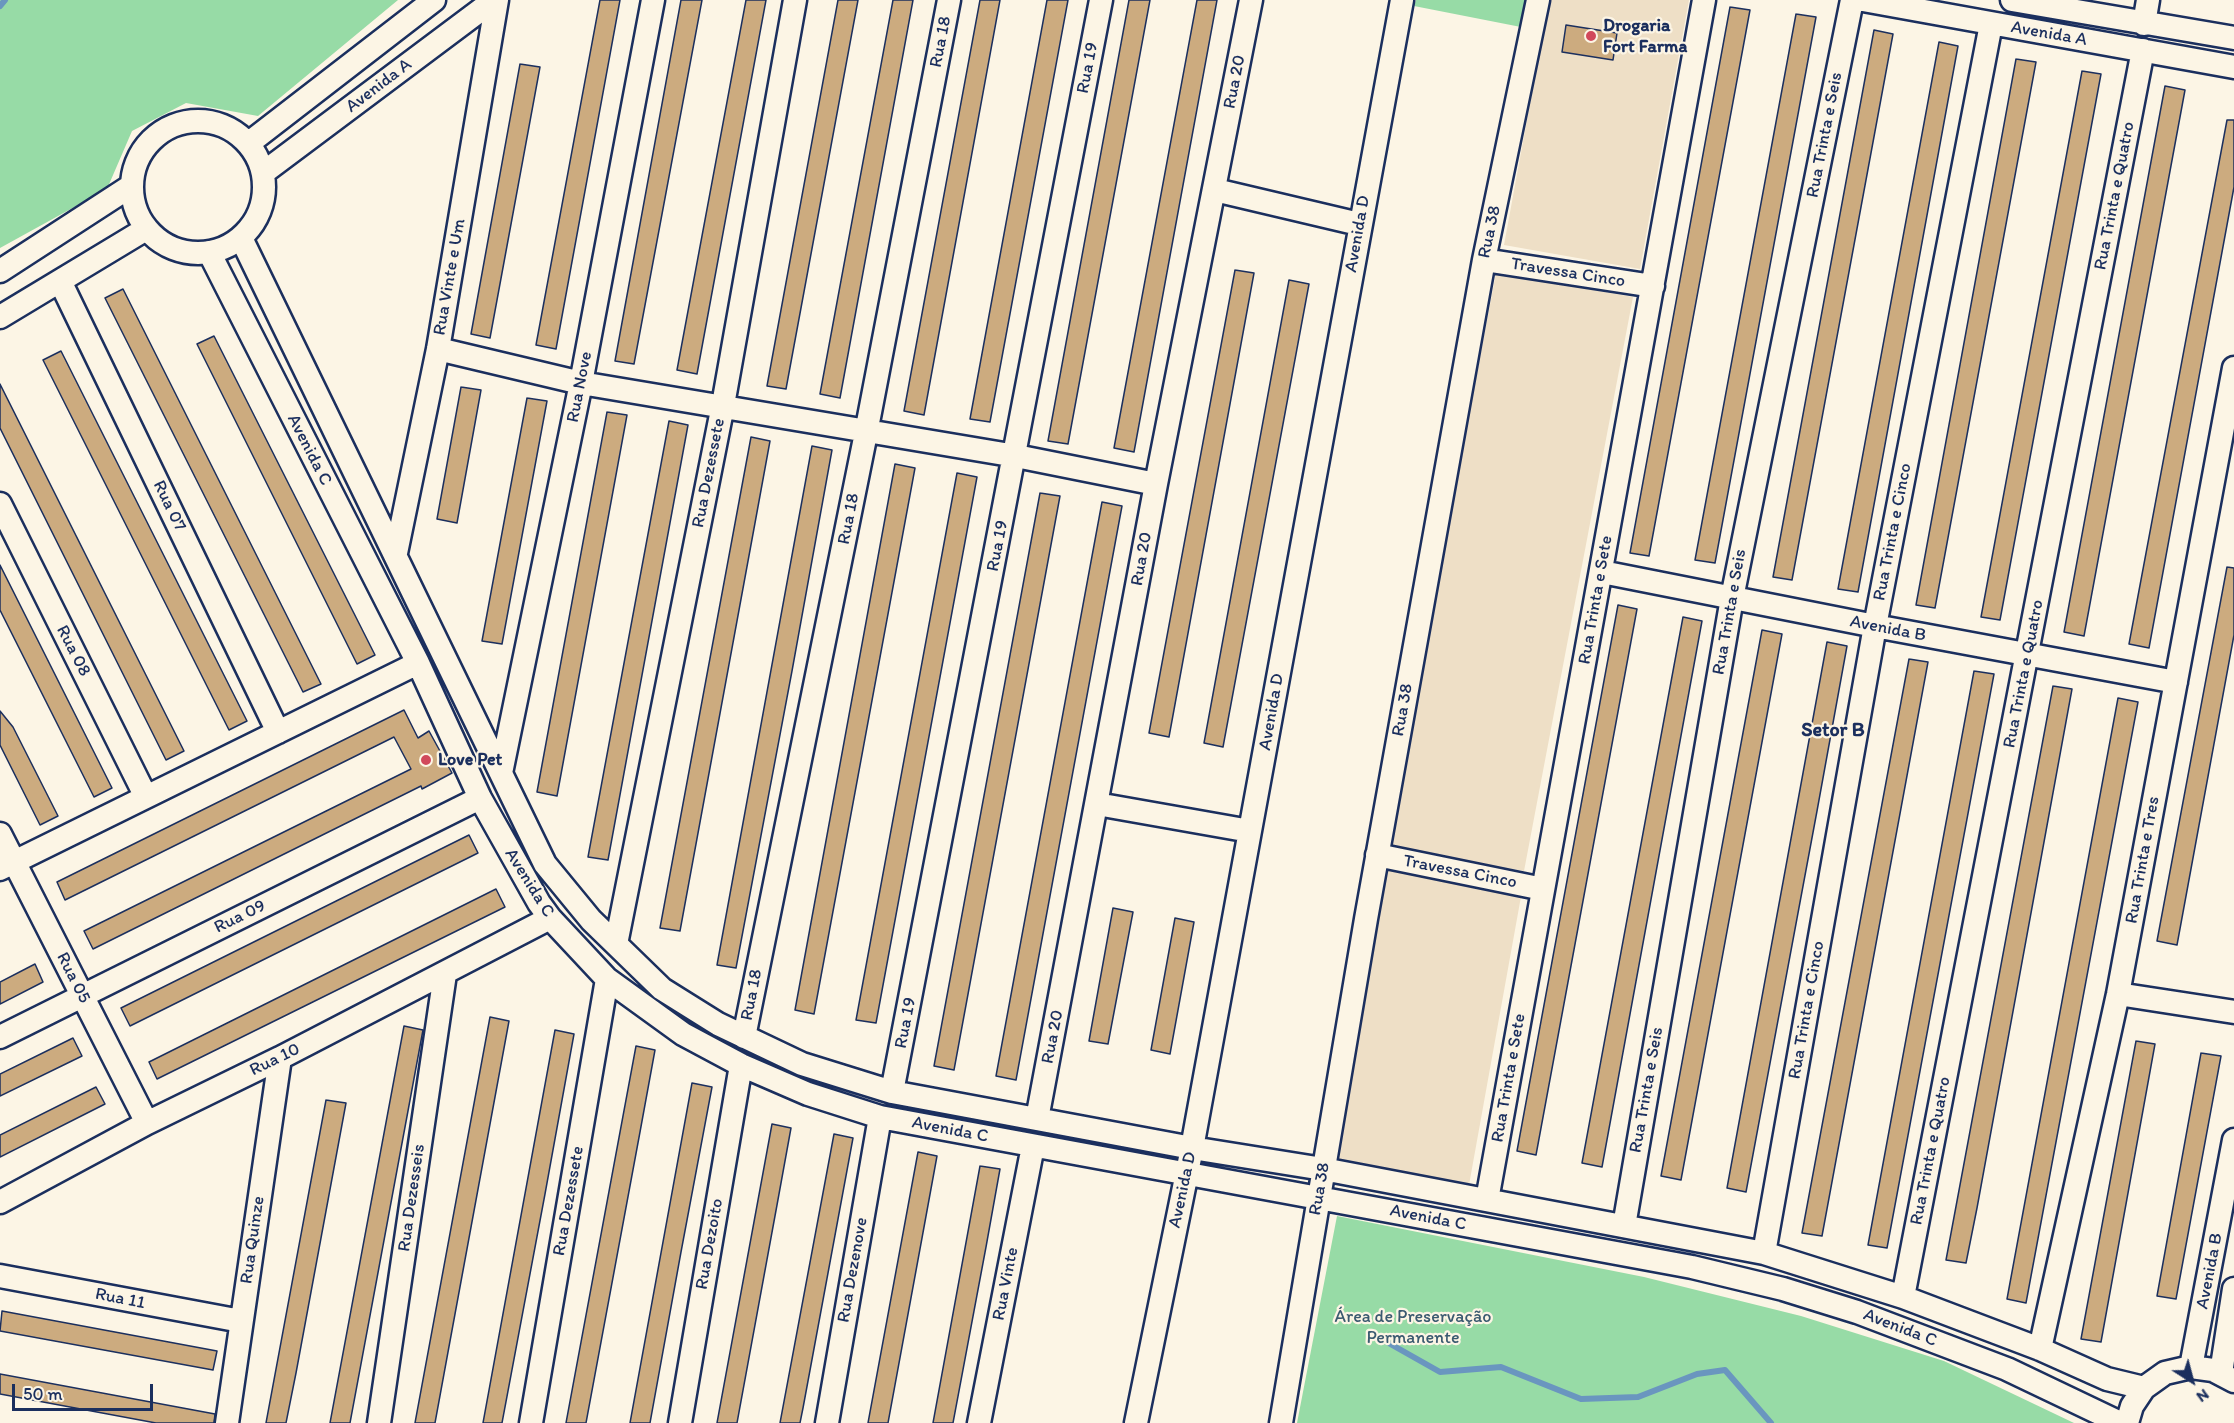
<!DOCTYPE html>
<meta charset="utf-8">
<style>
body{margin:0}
#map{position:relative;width:2234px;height:1423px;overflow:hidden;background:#fcf5e5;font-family:Itim,sans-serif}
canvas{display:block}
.north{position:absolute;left:2162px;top:1351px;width:60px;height:60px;-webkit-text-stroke:4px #fcf5e5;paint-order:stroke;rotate:144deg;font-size:16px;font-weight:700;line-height:24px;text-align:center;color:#1b2f5e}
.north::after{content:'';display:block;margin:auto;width:21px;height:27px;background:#1b2f5e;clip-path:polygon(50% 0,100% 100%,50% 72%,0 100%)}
.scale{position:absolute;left:12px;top:1384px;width:141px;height:27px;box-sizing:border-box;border:3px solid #1b2f5e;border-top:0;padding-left:8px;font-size:18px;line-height:21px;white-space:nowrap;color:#1b2f5e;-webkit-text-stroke:4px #fcf5e5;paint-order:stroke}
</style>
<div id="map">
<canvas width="2234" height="1423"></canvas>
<div class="north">N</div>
<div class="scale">50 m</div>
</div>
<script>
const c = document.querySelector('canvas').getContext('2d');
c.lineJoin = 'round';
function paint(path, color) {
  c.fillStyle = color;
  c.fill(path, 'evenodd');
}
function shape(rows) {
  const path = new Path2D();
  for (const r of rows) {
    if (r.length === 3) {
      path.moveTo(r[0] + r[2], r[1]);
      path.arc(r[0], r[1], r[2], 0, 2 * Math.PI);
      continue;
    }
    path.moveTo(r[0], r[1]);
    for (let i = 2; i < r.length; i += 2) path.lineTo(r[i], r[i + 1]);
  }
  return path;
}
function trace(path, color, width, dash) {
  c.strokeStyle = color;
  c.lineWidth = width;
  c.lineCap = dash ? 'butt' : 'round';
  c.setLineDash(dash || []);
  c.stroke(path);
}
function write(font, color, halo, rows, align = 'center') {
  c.font = font + ' Itim,sans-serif';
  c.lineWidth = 4.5;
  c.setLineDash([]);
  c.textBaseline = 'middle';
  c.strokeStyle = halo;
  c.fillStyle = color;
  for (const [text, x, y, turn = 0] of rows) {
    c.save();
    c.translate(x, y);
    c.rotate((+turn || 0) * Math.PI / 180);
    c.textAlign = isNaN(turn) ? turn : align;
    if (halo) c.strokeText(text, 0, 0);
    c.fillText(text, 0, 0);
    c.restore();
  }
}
const built = shape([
 [1549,0,1689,0,1640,269,1504,245],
 [1496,273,1633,297,1524,871,1387,848],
 [1386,867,1522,891,1469,1185,1333,1161]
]);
const green = shape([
 [0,0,398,0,258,116,186,103,132,131,107,189,0,248],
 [1416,0,1532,0,1526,28,1414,6],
 [1337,1216,1644,1277,1801,1316,1944,1361,2074,1423,1297,1423]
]);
const stream = shape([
 [0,6,5,0],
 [1378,1337,1440,1372,1501,1367,1581,1399,1638,1397,1697,1374,1725,1370,1771,1423]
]);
const building = shape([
 [600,0,620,0,556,349,536,345,600,0],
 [681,0,702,0,634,364,615,361,681,0],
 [746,0,766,0,697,374,677,370,746,0],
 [838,0,858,0,786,389,767,386,838,0],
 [893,0,913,0,840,398,820,394,893,0],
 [980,0,1000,0,924,415,904,411,980,0],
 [1047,0,1068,0,990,422,970,419,1047,0],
 [1129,0,1150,0,1068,444,1048,441,1129,0],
 [1197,0,1217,0,1134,452,1114,448,1197,0],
 [1730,7,1750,10,1649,556,1630,553,1730,7],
 [1796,14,1816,17,1715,563,1695,560,1796,14],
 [1566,25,1617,33,1613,60,1562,52,1566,25],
 [1874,30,1893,34,1792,580,1773,577,1874,30],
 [1939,42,1958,46,1858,592,1838,589,1939,42],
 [2016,59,2036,62,1935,608,1916,605,2016,59],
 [520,64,540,67,490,338,471,334,520,64],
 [2082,71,2101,74,2000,620,1981,617,2082,71],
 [2165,86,2185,90,2084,636,2064,632,2165,86],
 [2227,120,2234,120,2234,187,2149,648,2129,644,2227,120],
 [1235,270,1254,273,1169,737,1149,733,1235,270],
 [1289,280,1309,284,1223,747,1204,743,1289,280],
 [123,289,321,684,303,692,105,298,123,289],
 [214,336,375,655,357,664,197,344,214,336],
 [61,351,247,721,229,730,43,360,61,351],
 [0,384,184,751,166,760,0,428,0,384],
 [461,387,481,390,457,523,437,519,461,387],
 [527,398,547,401,502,644,482,641,527,398],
 [607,412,627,415,557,796,537,792,607,412],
 [669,421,688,425,608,860,588,857,669,421],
 [751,437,770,441,755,523,680,931,660,928,751,437],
 [812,446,832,450,792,671,736,968,717,965,812,446],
 [895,464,915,468,814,1014,795,1010,895,464],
 [957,473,977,477,876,1023,856,1020,957,473],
 [1040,493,1060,496,954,1070,934,1066,1040,493],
 [1102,502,1122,506,1016,1080,996,1076,1102,502],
 [0,565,112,788,94,797,0,610,0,565],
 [2227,567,2234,568,2234,635,2177,945,2157,941,2227,567],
 [1618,605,1637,609,1536,1155,1517,1151,1618,605],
 [1683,617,1702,621,1602,1167,1582,1163,1683,617],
 [1762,630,1782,634,1681,1180,1661,1176,1762,630],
 [1827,642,1847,646,1817,811,1746,1192,1727,1188,1827,642],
 [1909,659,1928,662,1822,1236,1802,1233,1909,659],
 [1974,671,1994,674,1887,1248,1868,1245,1974,671],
 [2053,686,2072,689,1977,1208,1966,1263,1946,1260,2053,686],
 [2118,698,2138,702,2026,1303,2007,1299,2118,698],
 [404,710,418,738,429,731,452,773,422,789,421,786,93,949,84,931,411,769,394,737,65,900,57,882,404,710],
 [0,711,13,727,58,816,40,825,0,745,0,711],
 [469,835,478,853,130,1026,121,1008,469,835],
 [496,889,505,907,157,1079,149,1062,496,889],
 [1113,908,1133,912,1108,1044,1089,1041,1113,908],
 [1175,918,1194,922,1170,1054,1151,1050,1175,918],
 [35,964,43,982,0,1004,0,982,35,964],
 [490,1017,509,1021,448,1352,435,1423,415,1423,490,1017],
 [404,1026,423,1030,377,1278,350,1423,330,1423,404,1026],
 [555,1030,574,1034,545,1194,502,1423,483,1423,555,1030],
 [73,1038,82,1056,0,1096,0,1074,73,1038],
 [2136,1041,2155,1044,2101,1342,2081,1339,2136,1041],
 [636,1046,655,1050,640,1132,586,1423,566,1423,636,1046],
 [2201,1053,2221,1056,2176,1299,2157,1296,2201,1053],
 [692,1083,712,1087,681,1252,650,1423,630,1423,692,1083],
 [96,1087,105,1104,0,1157,0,1135,96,1087],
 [326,1100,346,1103,296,1373,286,1423,266,1423,326,1100],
 [772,1124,791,1128,777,1205,737,1423,717,1423,772,1124],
 [834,1134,853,1138,803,1408,800,1423,780,1423,834,1134],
 [918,1152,937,1156,922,1238,888,1423,868,1423,918,1152],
 [980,1166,1000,1169,986,1247,953,1423,933,1423,980,1166],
 [2,1311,217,1351,213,1370,0,1331,2,1311],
 [0,1374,215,1414,214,1423,156,1423,0,1394,0,1374]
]);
const minor = shape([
 [1863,0,2234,67],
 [2012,0,2234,38],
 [2144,24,2148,0],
 [198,187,66],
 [249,143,434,0],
 [263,173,494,0],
 [1215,190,1359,224],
 [241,238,545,864,591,920,662,989,718,1024,802,1064,892,1092,1192,1148,1323,1169,1764,1253,1903,1297,2040,1349,2107,1379,2144,1388],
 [209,252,418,663,480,798,539,903,550,918,607,979,683,1034,741,1065,808,1094,880,1117,1692,1267,1783,1289,1857,1312,2007,1369,2120,1423],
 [1484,260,1653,286],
 [0,271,131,186],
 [60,281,278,732],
 [0,317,146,229],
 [438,349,581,383,1016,456,1156,484],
 [0,504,146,797],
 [396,553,438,349,497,0],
 [1602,572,1875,626,2176,682],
 [501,773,581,383,653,0],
 [1097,804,1250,831],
 [0,834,147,1123],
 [1377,855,1543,889],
 [0,869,418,663],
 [616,944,723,405,795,0],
 [2118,994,2234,1012],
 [0,1037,480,798],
 [744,1037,866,433,949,0],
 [892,1092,1101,0],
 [1037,1119,1156,484,1251,0],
 [1487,1200,1704,0],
 [0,1202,147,1123,280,1058,550,918],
 [1624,1226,1732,598,1852,0],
 [1764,1253,1875,626,1991,24],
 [0,1276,241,1321],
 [1903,1297,2143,50],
 [2040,1349,2118,994,2234,368],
 [2191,1367,2234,1140],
 [2221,1373,2234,1289],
 [227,1423,280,1058],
 [379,1423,445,974],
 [531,1423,607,979],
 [680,1423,741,1065],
 [827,1423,880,1117],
 [979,1423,1033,1146],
 [1136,1423,1192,1148,1402,0],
 [1281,1423,1366,919,1484,260,1538,0],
 [2127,1423,2132,1406,2144,1388,2165,1373,2191,1367,2213,1370,2234,1381]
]);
const markers = [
 [1591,36,6,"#d1495b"],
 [426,760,6,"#d1495b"]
];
const poiNames = [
 ["Drogaria",1603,26],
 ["Fort Farma",1603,47],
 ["Love Pet",438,760]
];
const streetNames = [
 ["Avenida A",2049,34,10],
 ["Rua 18",941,42,-79],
 ["Rua 19",1088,68,-79],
 ["Rua 20",1235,82,-79],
 ["Avenida A",379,86,-37],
 ["Rua Trinta e Seis",1825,135,-79],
 ["Rua Trinta e Quatro",2115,196,-79],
 ["Rua 38",1490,232,-78],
 ["Avenida D",1358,234,-80],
 ["Travessa Cinco",1568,273,9],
 ["Rua Vinte e Um",450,277,-80],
 ["Rua Nove",580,387,-79],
 ["Avenida C",309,450,63],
 ["Rua Dezessete",709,473,-79],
 ["Rua 07",169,506,64],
 ["Rua 18",849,519,-79],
 ["Rua Trinta e Cinco",1893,532,-79],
 ["Rua 19",998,546,-79],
 ["Rua 20",1142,559,-80],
 ["Rua Trinta e Sete",1596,600,-80],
 ["Rua Trinta e Seis",1730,612,-80],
 ["Avenida B",1888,629,11],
 ["Rua 08",73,651,63],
 ["Rua Trinta e Quatro",2024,674,-79],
 ["Rua 38",1403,710,-80],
 ["Avenida D",1272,712,-80],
 ["Rua Trinta e Tres",2143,860,-80],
 ["Travessa Cinco",1460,872,11],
 ["Avenida C",529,883,58],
 ["Rua 09",240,917,-26],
 ["Rua 05",73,978,63],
 ["Rua 18",752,995,-79],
 ["Rua Trinta e Cinco",1807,1010,-80],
 ["Rua 19",906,1023,-79],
 ["Rua 20",1053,1037,-79],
 ["Rua 10",275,1060,-26],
 ["Rua Trinta e Sete",1509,1078,-80],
 ["Rua Trinta e Seis",1647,1090,-80],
 ["Avenida C",950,1130,11],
 ["Rua Trinta e Quatro",1931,1151,-79],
 ["Rua 38",1320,1189,-80],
 ["Avenida D",1183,1190,-78],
 ["Rua Dezesseis",412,1198,-82],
 ["Rua Dezessete",569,1201,-80],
 ["Avenida C",1428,1218,11],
 ["Rua Quinze",253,1240,-82],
 ["Rua Dezoito",710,1244,-80],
 ["Rua Dezenove",853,1270,-80],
 ["Avenida B",2210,1271,-79],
 ["Rua Vinte",1006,1284,-79],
 ["Rua 11",120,1299,11],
 ["Avenida C",1900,1328,21]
];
const parkNames = [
 ["Área de Preservação",1413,1317],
 ["Permanente",1413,1338]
];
const neighbourhoodNames = [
 ["Setor B",1833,731]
];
paint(built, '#eedfc6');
paint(green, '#97dba6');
trace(stream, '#6a96bf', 6);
paint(building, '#ccab7f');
trace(building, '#1b2f5e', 1.5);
trace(minor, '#1b2f5e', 27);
trace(minor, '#fcf5e5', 22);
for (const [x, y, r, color] of markers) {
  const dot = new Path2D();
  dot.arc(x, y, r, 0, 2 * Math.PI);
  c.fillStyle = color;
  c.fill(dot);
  trace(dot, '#fcf5e5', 2);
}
write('bold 18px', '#1b2f5e', '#fcf5e5', poiNames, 'left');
write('18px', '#1b2f5e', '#fcf5e5', streetNames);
write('18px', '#3a5a70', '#fcf5e5', parkNames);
write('bold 20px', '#1b2f5e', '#fcf5e5', neighbourhoodNames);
</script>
